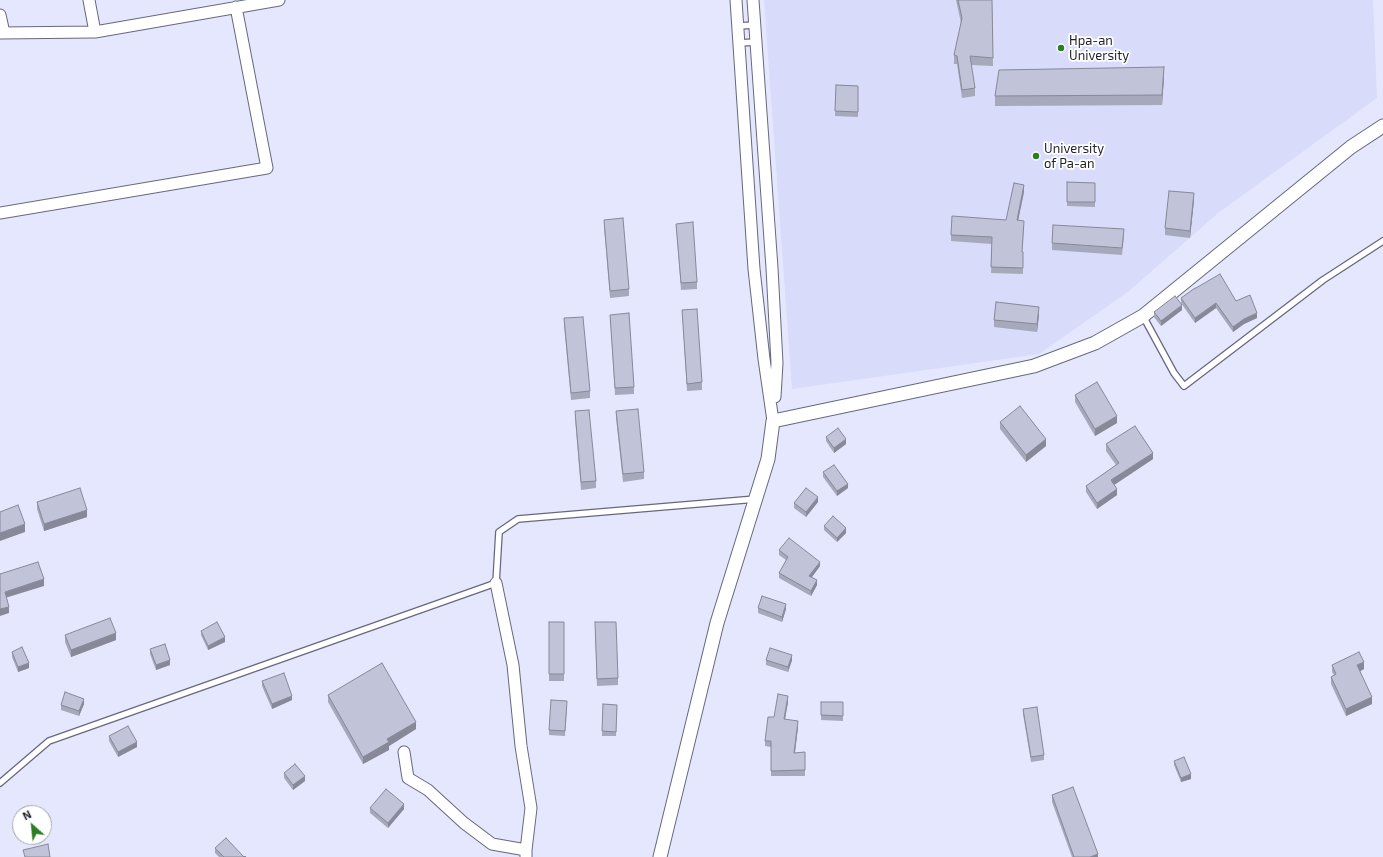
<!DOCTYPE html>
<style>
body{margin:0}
#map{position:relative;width:1383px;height:857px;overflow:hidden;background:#e5e7fe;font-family:"Exo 2",sans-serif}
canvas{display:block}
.north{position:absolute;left:12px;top:805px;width:40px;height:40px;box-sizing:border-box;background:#fff;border:1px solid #a5a6a9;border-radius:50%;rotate:333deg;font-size:11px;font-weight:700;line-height:16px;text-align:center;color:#1f2028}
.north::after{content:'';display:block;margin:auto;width:14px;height:18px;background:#2e7c26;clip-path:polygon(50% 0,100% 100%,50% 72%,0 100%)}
</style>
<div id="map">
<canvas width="1383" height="857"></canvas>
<div class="north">N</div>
</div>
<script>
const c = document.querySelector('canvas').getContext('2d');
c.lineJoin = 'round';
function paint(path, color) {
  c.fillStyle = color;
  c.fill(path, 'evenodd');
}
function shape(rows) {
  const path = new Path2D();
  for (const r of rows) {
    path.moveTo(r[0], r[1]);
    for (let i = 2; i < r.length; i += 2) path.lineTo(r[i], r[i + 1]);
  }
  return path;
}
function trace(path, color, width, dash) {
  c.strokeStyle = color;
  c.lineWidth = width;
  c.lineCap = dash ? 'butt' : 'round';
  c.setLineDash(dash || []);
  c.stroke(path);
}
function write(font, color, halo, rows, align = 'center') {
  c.font = font + ' "Exo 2",sans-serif';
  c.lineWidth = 3.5;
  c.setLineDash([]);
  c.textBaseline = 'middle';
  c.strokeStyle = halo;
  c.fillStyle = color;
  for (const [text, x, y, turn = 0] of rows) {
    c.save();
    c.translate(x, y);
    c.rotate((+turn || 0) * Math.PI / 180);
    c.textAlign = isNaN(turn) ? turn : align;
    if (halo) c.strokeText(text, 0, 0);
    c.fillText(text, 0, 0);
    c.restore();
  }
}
const built = shape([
 [764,0,1373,0,1377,98,1218,213,1129,291,1039,354,792,389]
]);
const service = shape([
 [738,26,755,25],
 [739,43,756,42],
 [1143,316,1174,373,1184,386,1323,280,1383,241],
 [0,783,49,741,496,583,499,532,518,519,756,499]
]);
const minor = shape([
 [89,0,95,32],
 [736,0,754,269,764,359,773,421],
 [753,0,772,268,777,363,775,397],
 [0,15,4,33],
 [0,33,95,32,279,0],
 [0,213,267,168,236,7],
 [496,583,513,665,521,746,531,808,526,850,526,857],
 [404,752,408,778,428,790,464,823,492,844,526,850]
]);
const tertiary = shape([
 [660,857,717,623,768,459,773,421,1034,366,1095,343,1143,316,1351,147,1383,126]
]);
const wall = shape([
 [956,0,992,0,993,66,971,65,975,88,975,96,962,98,957,64,954,64,954,55,961,23],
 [1164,77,1162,105,995,106,995,96],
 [836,85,858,86,858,117,835,116],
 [1067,182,1095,183,1095,207,1067,206],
 [1024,192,1018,220,1024,227,1022,252,1023,252,1023,274,991,273,992,244,951,241,951,235,1006,220],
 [1194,200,1190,238,1165,235,1165,228],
 [604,220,629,289,629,296,610,298,604,227],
 [676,224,697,282,697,289,681,290],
 [1124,236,1122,255,1052,250,1052,243],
 [1196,288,1236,301,1257,318,1244,324,1233,332,1216,308,1195,323,1181,303,1181,298],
 [682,310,702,382,702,390,687,391],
 [1182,310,1161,326,1154,317,1154,312],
 [610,315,634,387,634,394,615,395],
 [1039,315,1037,332,994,327,994,320],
 [564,318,590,391,590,398,571,400,564,325],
 [1075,395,1117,423,1095,436,1075,402],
 [575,411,596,481,596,488,581,490,575,418],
 [616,411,644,472,644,479,623,482,616,418],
 [1000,422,1046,446,1026,462,1000,429],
 [826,437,846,444,834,453,826,441],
 [1106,444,1153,459,1114,485,1117,495,1097,509,1086,492,1086,486,1116,465,1106,451],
 [823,472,848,488,837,496,823,477],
 [37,502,87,517,44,531,37,509],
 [818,502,806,517,794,508,794,503],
 [824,526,846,533,837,542,824,530],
 [779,550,820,566,812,577,817,585,811,596,779,578,779,573,786,560,779,555],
 [758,608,786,609,782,622,758,613],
 [549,622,564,622,564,681,549,681],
 [595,629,618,678,618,685,597,686],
 [201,631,225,642,208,650,201,635],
 [65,635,116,640,71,657,65,642],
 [150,649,170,665,156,670,150,654],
 [12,652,29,668,18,672,12,657],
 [766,660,792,660,788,672,766,665],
 [1332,665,1364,669,1360,671,1372,704,1346,716,1331,684,1331,677,1334,675,1332,672],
 [262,681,292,700,272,709,262,686],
 [328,695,416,729,389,746,389,750,363,764,328,702],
 [788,702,785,719,798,727,795,753,805,752,805,776,771,776,771,747,765,746,765,741,774,717],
 [821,702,843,702,843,721,821,720],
 [84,704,79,716,61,710,61,705],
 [603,704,617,705,616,736,602,736],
 [567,706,565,736,549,735,549,730],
 [1023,709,1044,755,1044,760,1031,762,1023,714],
 [109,736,137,747,118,757,109,741],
 [1174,761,1191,779,1181,782,1174,765],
 [284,773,305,781,293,790,284,778],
 [1052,795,1098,857,1072,857,1052,802],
 [370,808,404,809,388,828,370,813],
 [215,848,244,857,246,857,219,857,215,853]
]);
const shadedWall = shape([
 [1164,67,1164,77,1162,105,1162,95],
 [1024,185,1024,192,1017,226,1017,220],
 [1194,193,1194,200,1190,238,1190,231],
 [1216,303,1216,308,1195,323,1195,318],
 [1182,305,1182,310,1161,326,1161,321],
 [1039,307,1039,315,1037,332,1037,324],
 [1257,313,1257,318,1244,324,1233,332,1233,327,1244,319],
 [1117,416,1117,423,1095,436,1095,429],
 [846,439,846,444,834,453,834,448],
 [1046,439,1046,446,1026,462,1026,455],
 [1153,453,1153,459,1111,487,1111,480],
 [848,484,848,488,837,496,837,491],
 [1117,489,1117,495,1097,509,1097,503],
 [818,497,818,502,806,517,806,512],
 [87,510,87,517,44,531,44,524],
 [25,524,25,532,0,541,0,533],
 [846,528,846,533,837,542,837,538],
 [820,562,820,566,809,581,809,576],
 [44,579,44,586,5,598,5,592],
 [817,580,817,585,811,596,811,591],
 [786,604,786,609,782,622,782,617],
 [9,607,9,613,0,616,0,609],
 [116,633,116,640,71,657,71,650],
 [225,637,225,642,208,650,208,646],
 [792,655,792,660,788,672,788,667],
 [170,660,170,665,156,670,156,665],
 [1364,662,1364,669,1357,673,1357,665],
 [29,663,29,668,18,672,18,667],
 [292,696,292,700,272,709,272,704],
 [788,696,788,702,784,725,784,719],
 [1372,697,1372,704,1346,716,1346,709],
 [84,699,84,704,79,716,79,711],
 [798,721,798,727,794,759,794,753],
 [416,722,416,729,389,746,389,750,363,764,363,757,387,739],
 [137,742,137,747,118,757,118,752],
 [1191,774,1191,779,1181,782,1181,778],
 [305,776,305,781,293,790,293,785],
 [404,804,404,809,388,828,388,823],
 [1098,854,1098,857,1090,857]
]);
const building = shape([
 [958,0,992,0,993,58,970,56,975,88,962,90,957,56,954,55,962,18,958,0],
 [1164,67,1162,95,995,96,999,70,1164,67],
 [836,85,858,86,858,112,835,111,836,85],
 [1067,182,1095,183,1095,202,1067,202,1067,182],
 [1014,183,1024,185,1017,220,1024,221,1022,252,1023,252,1023,268,991,267,992,237,951,235,952,216,1006,220,1014,183],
 [1169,191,1194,193,1190,231,1165,228,1169,191],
 [623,218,629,289,610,291,604,220,623,218],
 [693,222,697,282,681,283,676,224,693,222],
 [1053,225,1124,229,1122,248,1052,243,1053,225],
 [1220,274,1236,301,1250,295,1257,313,1244,319,1233,327,1216,303,1195,318,1181,298,1195,288,1196,288,1220,274],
 [1175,296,1182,305,1161,321,1154,312,1175,296],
 [996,302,1039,307,1037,324,994,320,996,302],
 [697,309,702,382,687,384,682,310,697,309],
 [629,313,634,387,615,388,610,315,629,313],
 [583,317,590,391,571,393,564,318,583,317],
 [1097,382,1117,416,1095,429,1075,395,1097,382],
 [1020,406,1046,439,1026,455,1000,422,1020,406],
 [638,409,644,472,623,474,616,411,638,409],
 [589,410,596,481,581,482,575,411,589,410],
 [1135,426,1153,453,1111,480,1117,489,1097,503,1086,486,1119,463,1106,444,1135,426],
 [838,428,846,439,834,448,826,437,838,428],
 [834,465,848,484,837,491,823,472,834,465],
 [80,488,87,510,44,524,37,502,80,488],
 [806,488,818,497,806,512,794,503,806,488],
 [18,505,25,524,0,533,0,512,18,505],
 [833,516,846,528,837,538,824,526,833,516],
 [789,538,820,562,809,576,817,580,811,591,779,573,788,557,779,550,789,538],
 [38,562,44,579,5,592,9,607,0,609,0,574,38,562],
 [762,596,786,604,782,617,758,608,762,596],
 [110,618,116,633,71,650,65,635,110,618],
 [217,622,225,637,208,646,201,631,217,622],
 [549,622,564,622,564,674,549,674,549,622],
 [595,622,616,622,618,678,597,679,595,622],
 [165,644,170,660,156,665,150,649,165,644],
 [22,647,29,663,18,667,12,652,22,647],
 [770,648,792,655,788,667,766,660,770,648],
 [1359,652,1364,662,1357,665,1372,697,1346,709,1331,677,1336,674,1332,665,1359,652],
 [382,663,416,722,387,739,389,742,363,757,328,695,382,663],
 [284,673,292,696,272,704,262,681,284,673],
 [65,692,84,699,79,711,61,705,65,692],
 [778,694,788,696,784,719,798,721,794,753,805,752,805,770,771,771,771,741,765,741,768,717,774,717,778,694],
 [551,700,567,701,565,731,549,730,551,700],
 [821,702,843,702,843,716,821,715,821,702],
 [603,704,617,705,616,732,602,731,603,704],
 [1037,707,1044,755,1031,757,1023,709,1037,707],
 [128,726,137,742,118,752,109,736,128,726],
 [1184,757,1191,774,1181,778,1174,761,1184,757],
 [295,764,305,776,293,785,284,773,295,764],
 [1073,787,1098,854,1090,857,1074,857,1052,795,1073,787],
 [386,789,404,804,388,823,370,808,386,789],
 [226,838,244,857,245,856,246,857,224,857,215,848,226,838],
 [48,844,50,857,25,857,23,850,48,844]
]);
const markers = [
 [1061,48,4,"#2e7c26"],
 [1036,156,4,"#2e7c26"]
];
const poiNames = [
 ["Hpa-an",1069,41],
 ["University",1069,56],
 ["University",1044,149],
 ["of Pa-an",1044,164]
];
paint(built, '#d8dbf9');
trace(service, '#67687c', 8);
trace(minor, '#67687c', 13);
trace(tertiary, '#67687c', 15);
trace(service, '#fff', 5.5);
trace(minor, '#fff', 11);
trace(tertiary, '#fff', 13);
paint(wall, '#a6a8bb');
paint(shadedWall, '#878898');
paint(building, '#c1c3d9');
trace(building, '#878898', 1);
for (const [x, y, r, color] of markers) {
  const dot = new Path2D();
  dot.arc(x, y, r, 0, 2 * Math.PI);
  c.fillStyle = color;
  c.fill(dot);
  trace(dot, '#fff', 1.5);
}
write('13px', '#1f2028', '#fff', poiNames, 'left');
</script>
